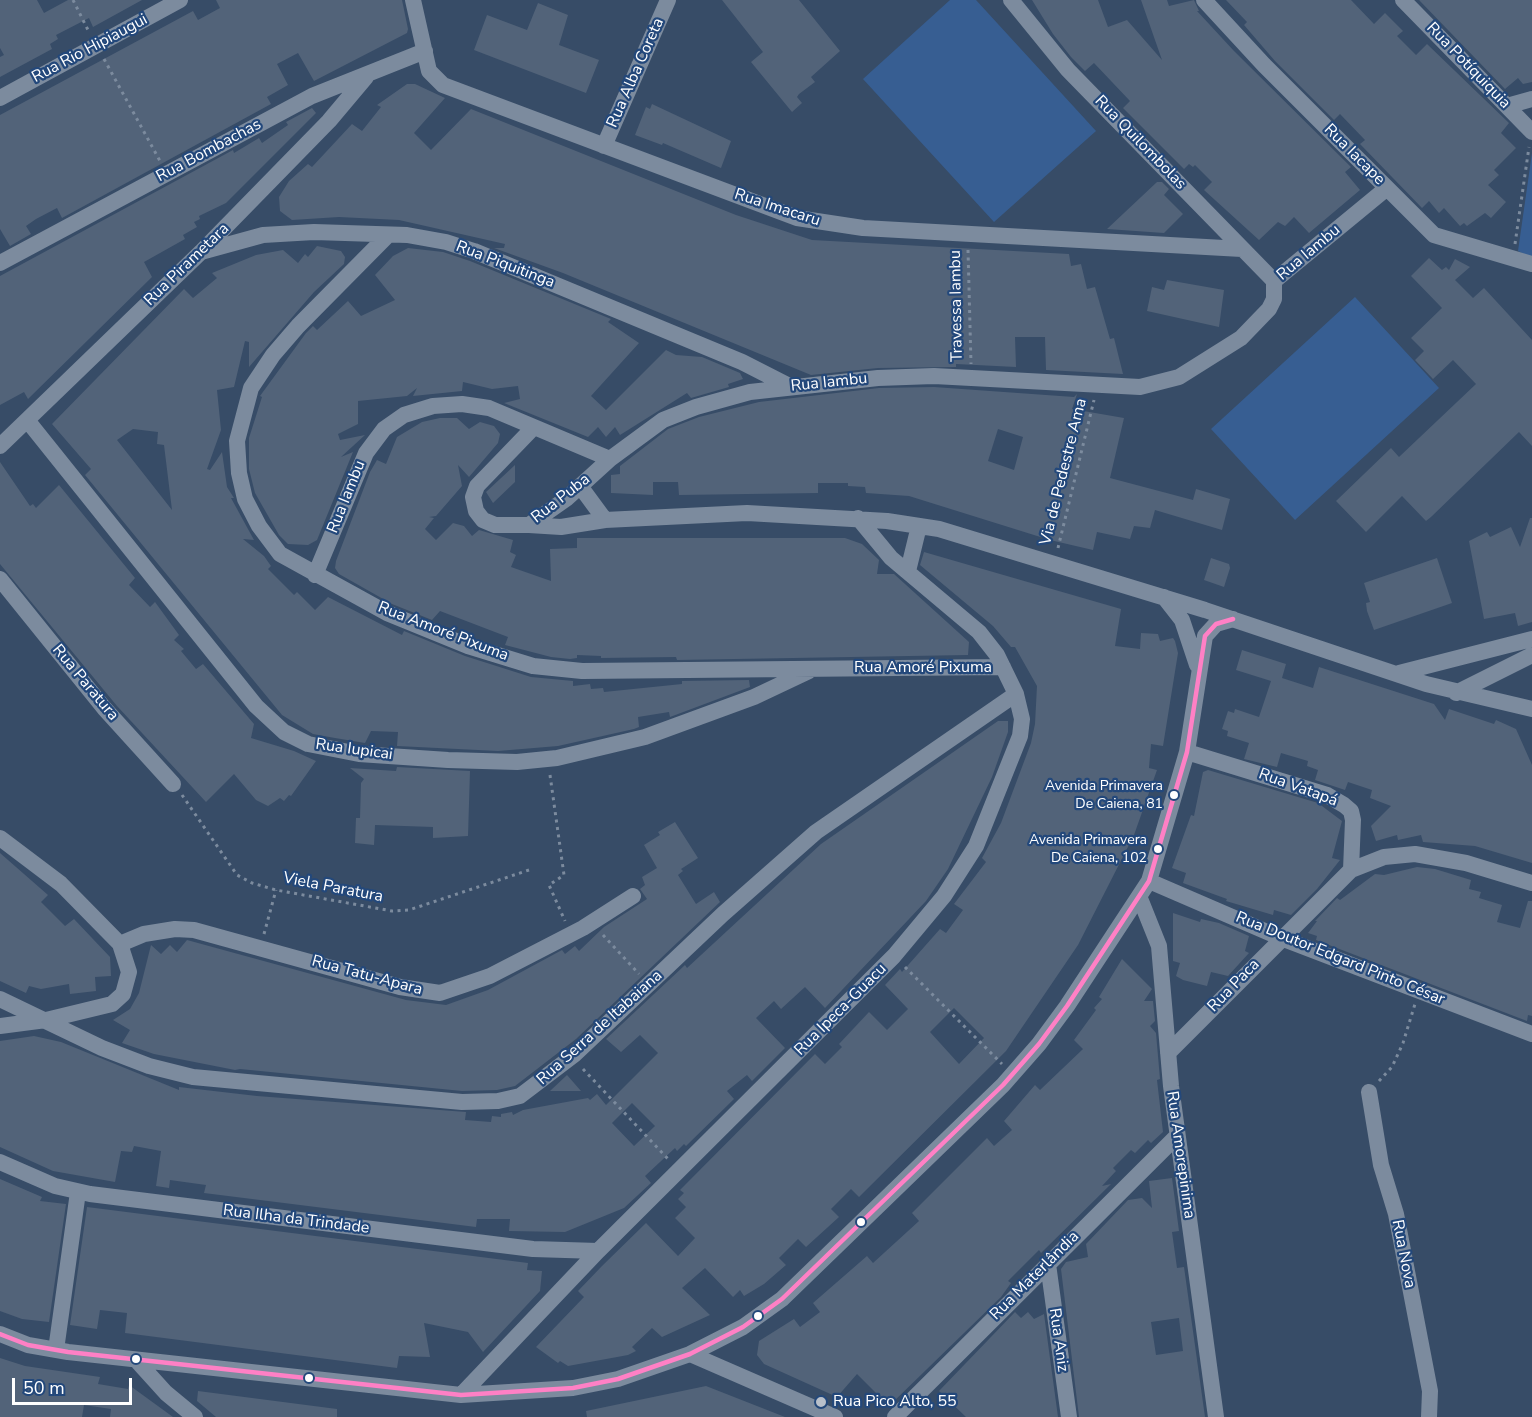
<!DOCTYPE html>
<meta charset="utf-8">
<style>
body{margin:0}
#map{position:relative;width:1532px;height:1417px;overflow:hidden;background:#374c67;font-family:"Nunito Sans",sans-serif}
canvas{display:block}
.scale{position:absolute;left:12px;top:1378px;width:120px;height:27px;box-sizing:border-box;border:3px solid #fff;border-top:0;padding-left:8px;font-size:18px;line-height:21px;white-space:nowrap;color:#fff;-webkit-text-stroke:4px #23487b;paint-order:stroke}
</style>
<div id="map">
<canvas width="1532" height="1417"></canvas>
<div class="scale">50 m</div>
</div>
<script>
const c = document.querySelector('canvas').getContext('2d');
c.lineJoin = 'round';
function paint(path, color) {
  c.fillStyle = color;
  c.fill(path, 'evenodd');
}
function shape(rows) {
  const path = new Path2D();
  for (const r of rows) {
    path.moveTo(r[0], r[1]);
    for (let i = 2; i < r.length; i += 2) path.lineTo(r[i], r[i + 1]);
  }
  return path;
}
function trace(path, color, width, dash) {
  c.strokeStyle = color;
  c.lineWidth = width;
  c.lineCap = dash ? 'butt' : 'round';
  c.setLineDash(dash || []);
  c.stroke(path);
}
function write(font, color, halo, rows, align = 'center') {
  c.font = font + ' "Nunito Sans",sans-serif';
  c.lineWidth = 4.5;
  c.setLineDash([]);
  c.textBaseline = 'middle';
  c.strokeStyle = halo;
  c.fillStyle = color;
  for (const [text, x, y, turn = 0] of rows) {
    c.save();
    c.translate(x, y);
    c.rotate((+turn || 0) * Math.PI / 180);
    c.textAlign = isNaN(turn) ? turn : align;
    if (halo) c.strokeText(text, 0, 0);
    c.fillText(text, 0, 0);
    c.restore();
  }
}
const green = shape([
 [950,0,976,0,1096,131,994,222,863,79],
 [1532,153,1532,258,1518,251],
 [1355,297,1439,388,1295,520,1211,429]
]);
const building = shape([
 [0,0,37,0,44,13,68,0,142,0,93,27,89,18,56,35,58,39,50,44,52,49,0,77,0,57,4,55,0,48],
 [216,0,402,0,408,29,407,33,314,81,298,53,277,64,288,85,267,97,271,104,62,218,57,208,36,219,26,226,31,234,10,246,0,229,0,115,193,11,198,20,220,8],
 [722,0,799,0,840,51,811,77,815,82,799,94,797,97,802,103,792,112,751,62,763,52],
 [1032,0,1098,0,1108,27,1127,20,1162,60,1141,0,1167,0,1169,6,1194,0,1199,11,1197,11,1234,51,1351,167,1345,172,1360,190,1309,233,1294,217,1285,226,1278,222,1259,240,1204,190,1212,182,1195,165,1193,167,1189,164,1184,169,1123,108,1130,101,1094,63,1085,71,1071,57,1053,34],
 [1226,0,1351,0,1374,24,1385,13,1403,31,1397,36,1416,55,1427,44,1509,123,1501,133,1516,148,1494,170,1499,175,1488,185,1506,202,1491,218,1485,213,1467,226,1464,223,1460,226,1444,208,1439,213,1429,201,1422,208,1360,144,1365,140,1340,114,1334,120,1275,61,1244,25,1247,22],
 [1419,0,1532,0,1532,82,1523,84,1518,78,1505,89],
 [538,3,568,15,559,45,599,60,586,93,474,50,487,15,527,30],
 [407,84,415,84,445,98,414,133,431,150,471,109,736,215,812,240,1069,254,1071,266,1081,264,1087,289,1095,287,1110,339,1114,338,1123,374,1046,370,1045,337,1015,337,1016,367,956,364,956,367,878,368,811,375,563,273,494,248,504,248,505,244,399,220,339,217,292,220,280,211,279,197,289,181,308,164,312,167,352,124,362,131,381,107,377,105],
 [652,104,731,141,721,168,663,143,662,145,635,135,646,107,650,109],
 [312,108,316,113,226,203,199,216,200,219,194,222,197,227,183,235,185,239,144,262,152,277,28,399,24,392,0,405,0,276,233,150,234,153,259,138,262,143,288,125,286,122],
 [1157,182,1162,182,1169,189,1164,195,1183,214,1164,233,1107,229],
 [317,246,341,251,345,257,344,264,314,292,249,367,249,342,245,341,234,387,217,390,221,430,207,469,210,470,222,452,227,487,234,498,231,498,254,540,243,539,264,556,271,566,268,569,294,595,297,592,315,610,328,597,402,635,404,631,465,656,531,677,573,681,573,686,590,684,591,689,603,688,604,692,682,684,682,681,749,680,750,687,670,717,669,712,638,717,639,727,634,729,558,746,498,751,397,746,398,732,371,731,365,743,335,738,313,734,282,715,85,475,91,469,52,424,184,289,193,298,217,278,212,273,256,255,283,250,298,263,305,254,308,257],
 [133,429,158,432,157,444,164,445,172,510,117,440],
 [408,248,443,252,470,261,611,319,608,322,639,343,591,396,606,410,666,350,676,355,702,357,740,373,743,379,728,384,729,387,691,398,687,393,620,435,615,427,606,437,598,427,588,437,504,403,520,399,518,386,492,389,463,382,462,391,413,396,417,388,407,396,358,401,358,424,338,434,340,440,365,435,341,457,353,452,317,540,308,545,288,544,279,535,255,493,249,469,249,438,262,397,260,396,306,333,313,326,317,330,348,301,361,316,395,300,375,275,393,256],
 [1429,258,1442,270,1446,267,1449,270,1455,259,1470,267,1455,280,1473,298,1484,288,1532,340,1532,446,1519,432,1431,517,1426,521,1402,496,1366,532,1336,501,1391,448,1399,457,1476,384,1453,360,1433,379,1415,360,1424,351,1411,338,1442,308,1411,276],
 [1167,280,1224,290,1219,327,1147,311,1152,287,1164,290],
 [934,387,1074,397,1077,394,1072,409,1124,418,1110,478,1193,500,1196,489,1230,499,1222,530,1155,510,1150,528,1134,526,1130,539,1097,532,1093,550,1050,540,909,496,866,493,865,487,848,486,848,483,818,483,818,493,679,495,678,482,653,482,653,495,611,493,611,475,620,474,620,466,668,429,699,417,759,402,879,388],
 [998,429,1023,437,1014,470,988,461],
 [440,418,457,418,469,429,480,422,494,426,500,434,498,443,469,477,458,465,462,486,436,516,429,517,434,518,425,529,436,540,453,523,464,526,472,536,479,530,513,540,510,552,516,555,511,567,551,581,550,549,577,548,577,538,845,538,862,544,879,560,877,574,894,574,969,642,968,655,677,660,676,657,601,658,601,656,577,655,577,658,570,659,551,657,505,645,508,637,440,611,432,620,392,604,339,574,335,568,336,561,370,472,377,460,386,464,397,437,422,422],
 [0,462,30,506,33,504,36,508,59,485,135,578,129,585,150,607,155,602,179,635,174,640,184,649,181,651,196,669,203,664,254,724,251,738,294,751,316,761,291,796,289,795,284,801,280,798,268,806,256,800,234,774,206,802,117,706,0,564],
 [515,465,515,482,493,503,486,492],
 [1530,518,1532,518,1532,622,1518,626,1515,613,1484,619,1469,541,1487,532,1490,537,1511,527,1520,547],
 [924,552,1121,609,1115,646,1140,649,1141,633,1158,634,1160,641,1173,638,1175,641,1178,653,1163,746,1151,744,1149,768,1157,770,1134,835,1078,945,1006,1051,859,1197,851,1189,831,1209,839,1217,806,1247,798,1239,779,1258,786,1265,764,1284,744,1296,740,1290,733,1297,705,1268,682,1288,710,1315,662,1337,652,1328,632,1347,636,1351,628,1355,568,1366,560,1361,558,1363,536,1347,584,1297,578,1291,602,1266,646,1223,678,1256,695,1238,675,1218,686,1207,678,1199,684,1193,680,1190,815,1054,825,1064,842,1047,839,1044,869,1012,887,1030,908,1009,885,985,900,969,902,972,940,929,946,933,963,910,954,904,986,862,982,858,1001,823,1031,743,1035,724,1037,686,1015,647,1011,647,993,626,920,565],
 [954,1008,984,1038,959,1064,930,1032],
 [1211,558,1229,564,1230,568,1224,587,1204,580],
 [1437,558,1452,603,1374,630,1367,611,1366,603,1370,602,1364,583],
 [1242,650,1286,664,1282,678,1313,688,1319,667,1434,704,1445,720,1449,709,1494,724,1496,720,1516,729,1532,765,1532,863,1475,846,1423,842,1421,835,1398,840,1397,835,1376,841,1371,826,1391,806,1370,798,1372,790,1348,782,1345,790,1315,780,1318,770,1307,766,1308,761,1281,753,1277,767,1244,759,1249,743,1227,736,1228,731,1222,729,1228,711,1234,713,1235,709,1259,717,1271,681,1236,670],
 [998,721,1008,721,1008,732,992,777,948,869,926,901,825,1008,805,987,781,1009,774,1001,756,1018,785,1048,752,1081,747,1075,727,1091,734,1099,686,1146,684,1144,677,1151,675,1148,645,1176,651,1183,624,1208,565,1232,509,1231,510,1219,477,1219,476,1227,204,1193,206,1185,170,1180,169,1188,156,1186,161,1151,134,1146,132,1152,121,1151,115,1182,53,1171,0,1147,0,1041,34,1036,61,1042,179,1090,179,1087,257,1096,466,1112,465,1120,491,1122,492,1116,501,1117,501,1114,512,1112,513,1115,523,1110,588,1098,590,1100,597,1094,606,1105,658,1053,640,1035,621,1052,606,1039,685,965,687,968,821,844],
 [632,1103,655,1126,634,1146,612,1123],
 [397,767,470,771,468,836,433,838,433,827,375,825,374,845,355,843,356,818,360,818,361,783,364,779,350,768,396,771],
 [1208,770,1318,803,1342,821,1332,858,1340,860,1317,889,1291,915,1274,910,1273,915,1226,901,1227,899,1183,883,1186,873,1172,868,1191,815,1194,816,1203,772],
 [675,822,698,858,681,869,683,871,678,875,696,904,714,892,720,902,576,1039,515,1086,497,1090,462,1091,240,1069,235,1070,154,1054,122,1043,130,1030,113,1020,130,1009,139,993,151,945,161,954,170,945,177,952,187,940,406,1000,446,1005,488,990,562,950,565,954,575,946,579,951,604,927,647,899,640,889,645,885,642,877,657,868,644,845,660,835,658,832],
 [0,853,48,895,41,902,65,926,74,919,110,957,111,976,95,977,96,991,70,994,69,984,41,989,29,986,26,993,0,981],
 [1417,867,1435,869,1471,880,1469,889,1481,892,1479,898,1502,905,1497,922,1520,928,1528,901,1532,901,1532,1016,1528,1015,1527,1021,1316,940,1317,936,1308,933,1317,921,1315,921,1337,898,1340,900,1375,874,1384,875],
 [1173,913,1200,922,1201,919,1219,923,1249,936,1245,951,1249,953,1228,976,1211,972,1207,986,1183,980,1176,976,1180,963,1173,961],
 [1122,959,1152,989,1144,1001,1153,1001,1155,1021,1150,1026,1156,1033,1160,1079,1157,1080,1163,1132,1151,1143,1148,1140,1135,1153,1131,1150,1113,1168,1116,1171,1102,1186,1111,1184,1041,1253,1039,1250,1008,1281,1011,1283,1001,1297,889,1406,857,1374,837,1397,764,1364,757,1355,759,1341,794,1319,800,1327,820,1312,813,1303,867,1256,873,1263,919,1221,912,1213,987,1138,994,1146,1012,1130,1004,1121,1035,1085,1040,1090,1083,1049,1074,1040,1096,1010,1094,1008,1102,999,1099,997],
 [567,1075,581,1091,550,1091],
 [1172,1178,1179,1231,1172,1232,1177,1268,1184,1267,1205,1417,1079,1417,1061,1269,1066,1262,1088,1257,1086,1244,1128,1200,1142,1198,1152,1208,1149,1181],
 [1179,1318,1183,1351,1156,1355,1151,1322],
 [0,1179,42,1197,40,1201,66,1204,49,1322,22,1319,0,1311],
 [87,1207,528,1263,527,1270,542,1271,540,1291,483,1352,468,1332,424,1323,430,1357,399,1356,397,1368,125,1333,127,1313,100,1310,97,1329,70,1325],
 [1015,1312,1021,1318,1028,1312,1034,1319,1044,1314,1058,1417,966,1417,939,1391],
 [0,1358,25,1366,100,1377,98,1384,128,1389,129,1385,173,1417,110,1417,111,1409,84,1405,82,1417,0,1417],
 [706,1386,785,1417,587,1417,586,1411],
 [198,1391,337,1409,337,1417,216,1417,197,1401]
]);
const path = shape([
 [73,0,89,32],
 [104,59,160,161],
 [1515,244,1529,147],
 [968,250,971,364],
 [1058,548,1094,400],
 [550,775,564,875,549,885,565,921],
 [182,795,237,875,252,883,276,890,392,911,409,910,532,869],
 [264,934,276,890],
 [603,935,639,974],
 [905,967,1002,1064],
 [583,1069,669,1160],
 [1379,1081,1392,1067,1403,1043,1415,1004]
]);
const minor = shape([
 [413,0,429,71,443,85,797,218,863,228,1242,249],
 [1011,0,1068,70,1274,281],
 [1204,0,1264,65,1434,235,1532,264],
 [1403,0,1532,132],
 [0,98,180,0],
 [1507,106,1532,99],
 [604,146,668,0],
 [388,235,298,326,273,355,251,388,237,441,239,473,245,499,259,526,280,554,387,613,468,646,533,666,582,671,1003,667],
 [201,252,263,235,314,232,407,235,446,242,474,251,742,362,791,387],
 [0,263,312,96,425,51],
 [1274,281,1387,188],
 [27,420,256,706,284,732,308,744,359,754,448,760,517,762,557,758,645,737,754,697,809,671],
 [533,428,477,486,473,497,476,511,483,520,495,525,529,525,566,499,610,459],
 [0,446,201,252,329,121,366,77],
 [580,486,605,520],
 [529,525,561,527,605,520,747,513,887,521,939,529,1205,610,1426,684,1532,709],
 [908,571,919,526],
 [315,575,366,453,384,429,404,415,433,406,462,404,489,408,610,459,663,420,696,407,750,392,878,378,934,376,1140,387,1179,377,1241,338,1269,309,1274,299,1274,281],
 [0,579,104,708,173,784],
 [1164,597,1182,620,1197,665],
 [1399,673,1532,639],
 [1456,693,1532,655],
 [1187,752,1327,795,1344,805,1351,811,1353,820,1351,870],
 [0,838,61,884,120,944,129,972,123,994,112,1004,46,1020,0,1026],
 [1149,881,1281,938,1532,1034],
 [1139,896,1159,946,1171,1086,1216,1417],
 [120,944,144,934,175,929,194,930,400,987,440,993,490,976,583,928,633,896],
 [0,999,102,1048,149,1066,193,1077,462,1102,498,1101,520,1096,574,1055,723,914,816,832,1016,694],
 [1168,1053,1351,870,1384,857,1415,854,1466,863,1532,883],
 [1369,1092,1381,1165,1396,1214,1430,1391,1429,1417],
 [0,1162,55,1186,90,1194,533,1249,598,1251],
 [1048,1264,1069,1417],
 [0,1334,28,1345,68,1352,461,1395,573,1388,618,1379,690,1354,743,1327,782,1299,1003,1085,1039,1044,1067,1006,1149,881,1187,752,1205,636,1216,624,1233,619],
 [56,1350,78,1192],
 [690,1354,835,1417],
 [137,1361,166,1393,195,1417],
 [461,1395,598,1251,894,956,944,896,976,846,1020,736,1022,719,1016,694,997,655,979,632,891,558,858,518],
 [895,1417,1177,1136]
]);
const bus1 = shape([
 [0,1334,28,1345,68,1352,461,1395,573,1388,618,1379,690,1354,743,1327,782,1299,1003,1085,1039,1044,1067,1006,1149,881,1187,752,1205,636,1216,624,1233,619]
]);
const markers = [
 [1174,795,5,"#fff"],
 [1158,849,5,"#fff"],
 [861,1222,5,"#fff"],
 [758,1316,5,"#fff"],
 [136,1359,5,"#fff"],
 [309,1378,5,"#fff"],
 [821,1402,6,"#b9c0ca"]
];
const busNames = [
 ["Avenida Primavera",1163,787],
 ["De Caiena, 81",1163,805],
 ["Avenida Primavera",1147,841],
 ["De Caiena, 102",1147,859]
];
const streetNames = [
 ["Rua Rio Hipiaugui",90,49,-28],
 ["Rua Potíquiquia",1468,66,46],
 ["Rua Alba Coreta",636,73,-66],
 ["Rua Quilombolas",1140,143,46],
 ["Rua Bombachas",209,151,-28],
 ["Rua Iacape",1354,155,45],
 ["Rua Imacaru",777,208,18],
 ["Rua Iambu",1309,253,-40],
 ["Rua Pirametara",187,265,-44],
 ["Rua Piquitinga",505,265,21],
 ["Travessa Iambu",957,306,-91],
 ["Rua Iambu",829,383,-6],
 ["Via de Pedestre Ama",1064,472,-76],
 ["Rua Iambu",347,497,-68],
 ["Rua Puba",561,499,-38],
 ["Rua Amoré Pixuma",443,632,21],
 ["Rua Amoré Pixuma",923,668],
 ["Rua Paratura",85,683,50],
 ["Rua Iupicai",354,750,8],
 ["Rua Vatapá",1298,788,20],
 ["Viela Paratura",333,888,11],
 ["Rua Doutor Edgard Pinto César",1340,959,22],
 ["Rua Tatu-Apara",367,976,15],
 ["Rua Paca",1234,986,-46],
 ["Rua Ipeca-Guacu",841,1010,-45],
 ["Rua Serra de Itabaiana",600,1028,-42],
 ["Rua Amorepinima",1180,1155,82],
 ["Rua Ilha da Trindade",296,1220,7],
 ["Rua Nova",1403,1254,79],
 ["Rua Materlândia",1035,1276,-45],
 ["Rua Aniz",1058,1340,82]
];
const poiNames = [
 ["Rua Pico Alto, 55",833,1402]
];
paint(green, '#375e92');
paint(building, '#526379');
trace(path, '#7c8b9e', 3, [3, 4.5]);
trace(minor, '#7c8b9e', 16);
trace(bus1, '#ff80c5', 4.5);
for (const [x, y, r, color] of markers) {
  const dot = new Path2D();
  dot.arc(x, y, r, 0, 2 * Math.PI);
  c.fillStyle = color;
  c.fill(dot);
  trace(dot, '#23487b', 2);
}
write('14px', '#fff', '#23487b', busNames, 'right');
write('16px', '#fff', '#23487b', streetNames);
write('16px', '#fff', '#23487b', poiNames, 'left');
</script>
